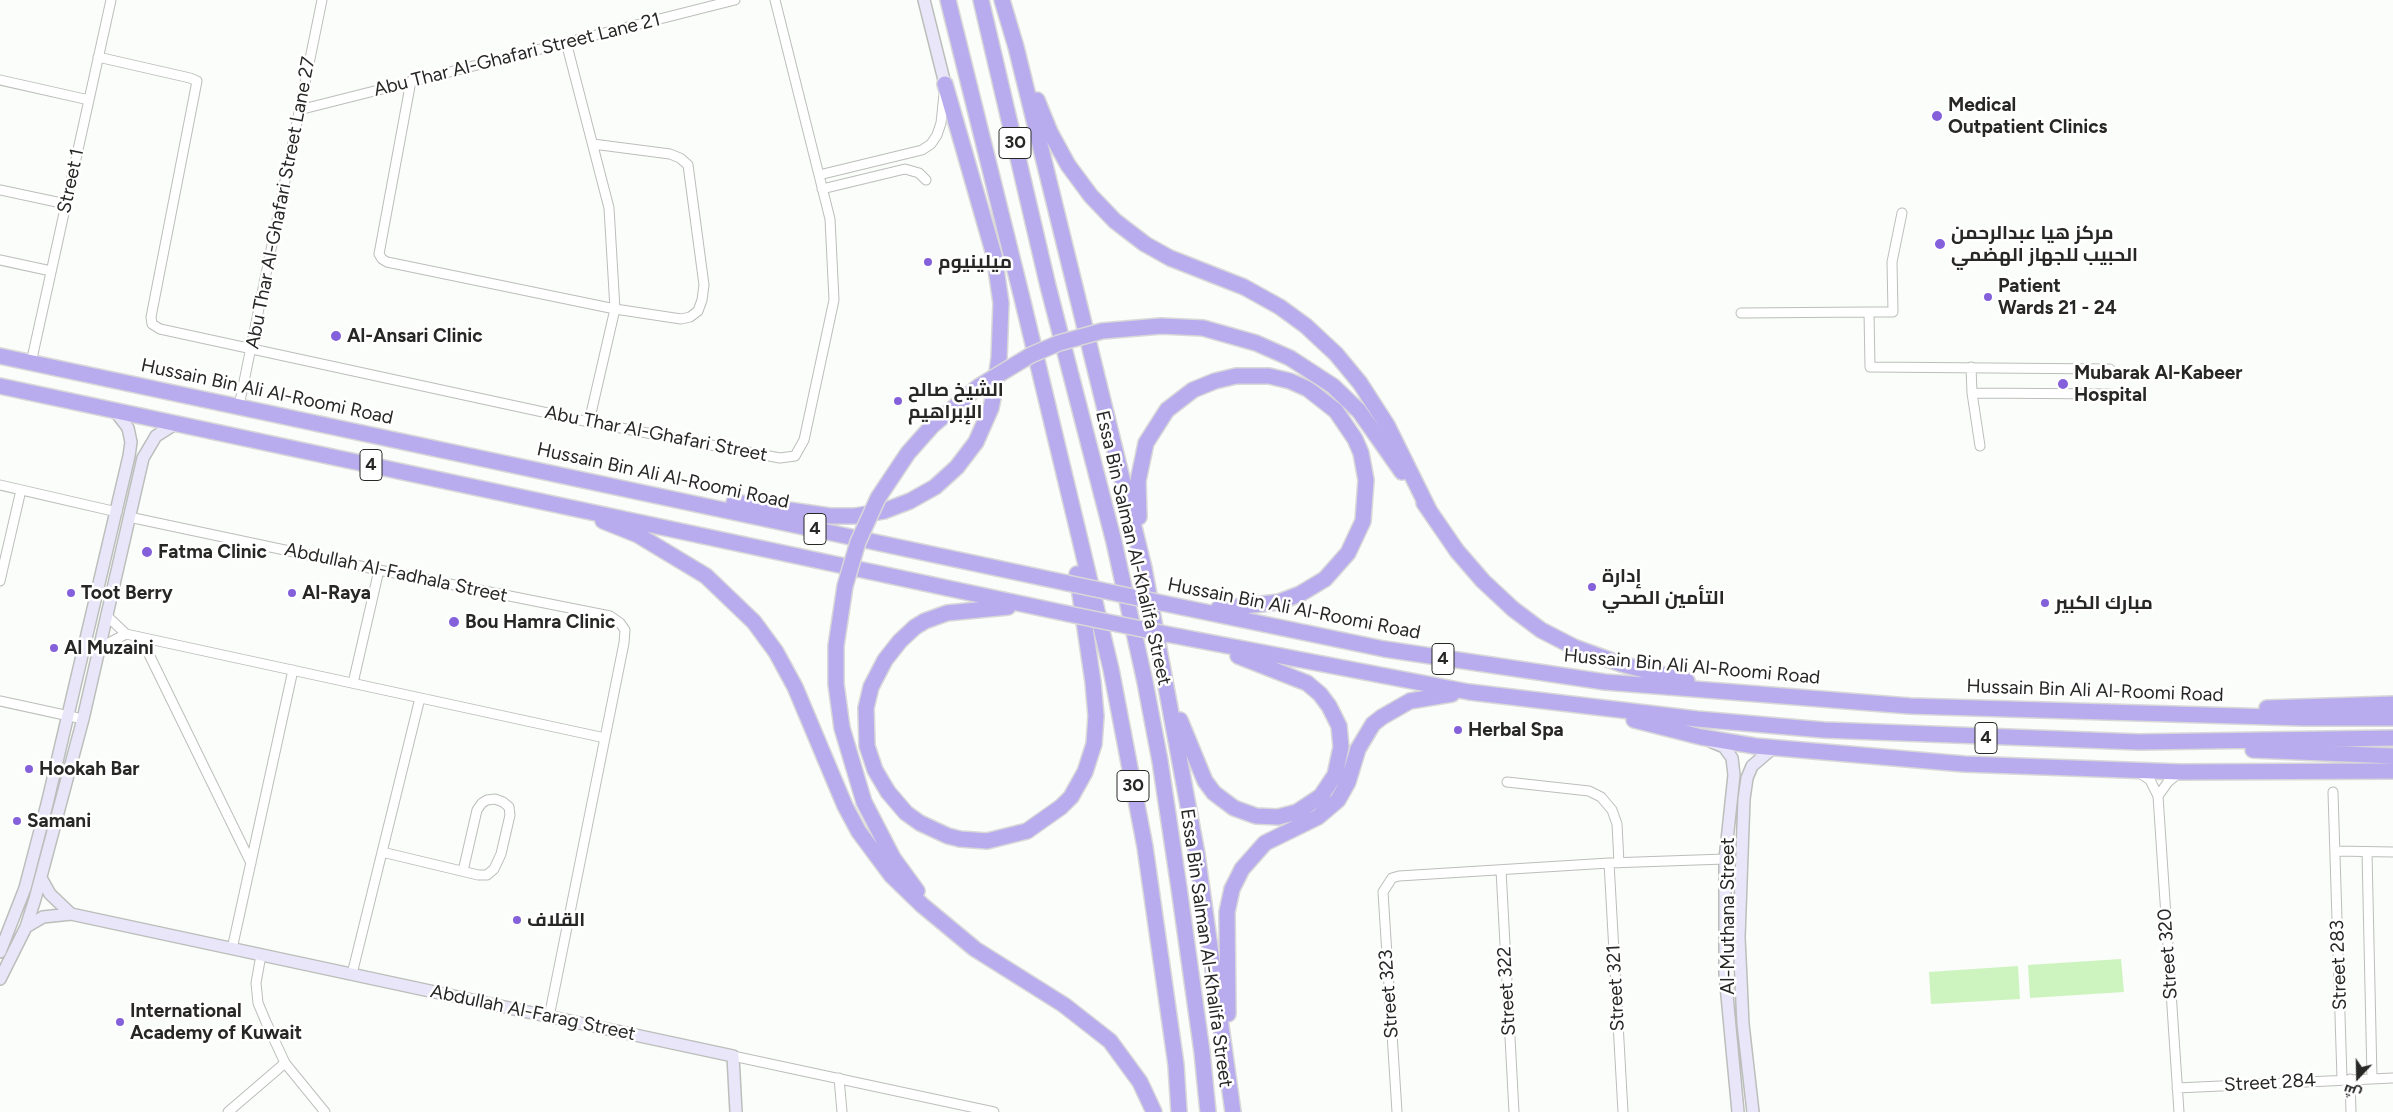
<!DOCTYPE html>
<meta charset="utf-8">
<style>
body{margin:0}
#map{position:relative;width:2393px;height:1112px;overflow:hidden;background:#fafdf9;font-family:Figtree,Cairo,sans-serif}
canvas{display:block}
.north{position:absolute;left:2333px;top:1052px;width:50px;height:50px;-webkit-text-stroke:4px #fff;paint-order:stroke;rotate:201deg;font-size:14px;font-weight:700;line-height:20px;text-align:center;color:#272826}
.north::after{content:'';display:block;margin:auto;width:18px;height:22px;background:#272826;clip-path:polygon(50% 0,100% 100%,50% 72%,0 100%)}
</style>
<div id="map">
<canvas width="2393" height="1112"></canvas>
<div class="north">ش</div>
</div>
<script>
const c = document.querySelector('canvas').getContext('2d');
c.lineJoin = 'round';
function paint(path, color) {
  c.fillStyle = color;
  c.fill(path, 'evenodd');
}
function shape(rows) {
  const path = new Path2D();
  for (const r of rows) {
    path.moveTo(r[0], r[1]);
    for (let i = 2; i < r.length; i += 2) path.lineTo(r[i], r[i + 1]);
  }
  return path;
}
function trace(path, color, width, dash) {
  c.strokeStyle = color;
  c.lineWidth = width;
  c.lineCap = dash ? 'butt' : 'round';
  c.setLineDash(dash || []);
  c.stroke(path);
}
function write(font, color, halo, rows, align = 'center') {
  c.font = font + ' Figtree,Cairo,sans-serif';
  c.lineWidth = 5;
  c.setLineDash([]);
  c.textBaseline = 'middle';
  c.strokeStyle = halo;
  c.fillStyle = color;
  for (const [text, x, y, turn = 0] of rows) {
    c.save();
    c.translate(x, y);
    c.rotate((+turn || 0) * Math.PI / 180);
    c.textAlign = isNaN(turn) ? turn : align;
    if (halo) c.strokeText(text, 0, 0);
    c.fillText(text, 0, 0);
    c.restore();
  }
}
const green = shape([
 [2121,959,2124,992,2030,998,2028,965],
 [2018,966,2020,999,1931,1004,1929,972]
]);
const street = shape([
 [566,42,609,208,615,309,589,422],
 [98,57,190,78,197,81,151,317,152,324,160,329,589,422,780,458,795,456,804,440,834,300,830,219,775,0],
 [0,80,89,100],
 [411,81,379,254,382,259,387,262,615,309,681,319,690,317,698,311,702,300,704,285,688,165,680,158,670,154,593,144],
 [299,110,735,0],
 [819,175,922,150,931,144,937,135,941,123,944,94],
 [822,189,905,169,919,173,926,180],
 [0,190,66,204],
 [1902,213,1892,262,1893,312,1869,312,1870,367,2110,369],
 [0,260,51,271],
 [1741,313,1869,312],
 [31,363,111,0],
 [1971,367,1972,393,1980,446],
 [1972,393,2112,394],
 [239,406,322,0],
 [0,485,117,512],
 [129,517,379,570,610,616,620,623,625,630,624,643,549,1017],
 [0,581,21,490],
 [106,615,126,634,605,738],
 [141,638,251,863],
 [99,648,126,634],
 [353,683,379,570],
 [0,701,83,719],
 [2140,773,2150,780,2158,796,2179,1112],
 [1507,782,1589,791,1601,797,1612,810,1617,824,1619,863],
 [2333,792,2342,1079],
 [2158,796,2168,782,2180,772],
 [2336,851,2393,852],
 [382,852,478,875,487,875,494,869,501,854,510,815,509,807,503,802,495,799,487,800,482,803,477,810,463,871],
 [2367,852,2372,1078],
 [1609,863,1623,1112],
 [1501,870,1514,1112],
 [232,949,293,670],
 [261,955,256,983,258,1003,266,1022,285,1063,325,1112],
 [352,974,420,698],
 [733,1056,994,1112],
 [839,1078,842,1112],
 [2350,1079,2351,1112],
 [2177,1088,2393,1078],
 [228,1112,285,1063],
 [1397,1112,1383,892,1392,878,1399,876,1609,863,1725,859]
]);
const secondary = shape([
 [924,0,945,84],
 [1712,742,1724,747,1732,758,1734,775,1725,859,1725,974,1738,1112],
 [41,878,50,894,71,914],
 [26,927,43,917,71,914,733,1056,736,1112],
 [0,952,25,888,47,804,129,456,131,442,128,428,115,411],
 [0,979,26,927,35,899,83,719,143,458,156,436,175,424],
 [1753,1112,1743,1024,1739,937,1744,799,1747,778,1752,766,1773,748]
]);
const highway = shape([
 [948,0,1022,298,1111,669,1145,847,1176,1065,1179,1112],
 [981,0,1048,286,1114,542,1145,682,1160,761,1179,888,1202,1052,1208,1112],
 [1002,0,1016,47,1144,568,1197,854,1233,1112],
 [1037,100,1050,132,1068,165,1091,196,1115,221,1145,244,1170,258,1244,287,1280,307,1306,326,1336,354,1360,383,1387,425,1430,512],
 [0,356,1067,583],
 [0,386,1069,614],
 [1333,386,1359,411,1402,472],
 [734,502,830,516,855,516,884,511,910,501,935,487,957,467,976,442,991,408,994,393,999,358,1001,303,994,255,945,84],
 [1424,503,1457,551,1483,581,1513,609,1541,630,1574,647,1621,664,1687,681],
 [1139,517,1138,481,1146,443,1167,410,1193,390,1215,381,1236,376,1269,376,1290,381,1308,389,1336,411,1355,439,1361,453,1366,480,1363,521,1348,553,1325,579,1300,594,1279,602,1218,609],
 [603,521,638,535,706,576,754,622,776,652,795,687,845,806,859,832,891,875,922,905,975,949,1064,1005,1110,1041,1140,1082,1154,1112],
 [1162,603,1384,649,1605,682,1910,706,2303,718,2393,718],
 [1008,607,947,613,925,621,915,627,900,641,885,660,871,687,866,708,867,746,875,770,888,792,906,813,920,823,948,836,960,839,987,841,1027,831,1061,807,1071,797,1085,772,1094,744,1096,716,1093,682,1077,574],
 [1166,634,1469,692,1697,719,1824,730,2139,742,2393,738],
 [2267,708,2393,704],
 [1180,720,1205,781,1214,793,1234,808,1256,816,1278,817,1297,812,1321,796,1335,775,1341,747,1339,726,1329,706,1320,694,1307,683,1238,656],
 [1634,720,1701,737,1755,746,1964,764,2180,772,2393,771],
 [842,728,864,802,893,858,917,891],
 [2253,750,2393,756],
 [1228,1014,1227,912,1232,889,1242,869,1265,843,1318,817,1338,800,1348,782,1358,749,1373,724,1382,717,1410,701,1452,694]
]);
const highwayBridge = shape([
 [1067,583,1162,603],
 [1069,614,1166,634],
 [842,728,836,684,836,646,845,586,858,542,878,498,908,453,932,426,978,387,1031,355,1059,343,1102,331,1161,326,1203,328,1256,343,1290,358,1333,386]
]);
const markers = [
 [1937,116,6,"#8461db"],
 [1940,244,6,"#8461db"],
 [928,262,5,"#8461db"],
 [1988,297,5,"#8461db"],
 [336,336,6,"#8461db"],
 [2063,384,6,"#8461db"],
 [898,401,5,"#8461db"],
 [147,552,6,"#8461db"],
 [1592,587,5,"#8461db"],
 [71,593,5,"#8461db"],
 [292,593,5,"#8461db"],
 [2045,603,5,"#8461db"],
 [454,622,6,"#8461db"],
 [54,648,5,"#8461db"],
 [1458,730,5,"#8461db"],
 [29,769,5,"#8461db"],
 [17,821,5,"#8461db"],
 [517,920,5,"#8461db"],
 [120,1022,5,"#8461db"]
];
const shields = [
 [1015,143,32],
 [371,465,22],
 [815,529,22],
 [1443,659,22],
 [1986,738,22],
 [1133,786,32]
];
const shieldNames = [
 ["30",1015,143],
 ["4",371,465],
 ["4",815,529],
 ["4",1443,659],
 ["4",1986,738],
 ["30",1133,786]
];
const streetNames = [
 ["Abu Thar Al-Ghafari Street Lane 21",517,55,-14],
 ["Street 1",71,181,-78],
 ["Abu Thar Al-Ghafari Street Lane 27",281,203,-79],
 ["Hussain Bin Ali Al-Roomi Road",267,392,12],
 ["Abu Thar Al-Ghafari Street",656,434,11],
 ["Hussain Bin Ali Al-Roomi Road",663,476,12],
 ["Essa Bin Salman Al-Khalifa Street",1133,548,77],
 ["Abdullah Al-Fadhala Street",396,573,12],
 ["Hussain Bin Ali Al-Roomi Road",1294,609,11],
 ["Hussain Bin Ali Al-Roomi Road",1692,667,5],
 ["Hussain Bin Ali Al-Roomi Road",2095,691,2],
 ["Al-Muthana Street",1728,916,-90],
 ["Essa Bin Salman Al-Khalifa Street",1206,948,82],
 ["Street 320",2168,954,-94],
 ["Street 283",2339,965,-92],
 ["Street 321",1616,988,-93],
 ["Street 322",1507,991,-93],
 ["Street 323",1389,994,-94],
 ["Abdullah Al-Farag Street",533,1013,12],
 ["Street 284",2270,1083,-3]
];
const poiNames = [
 ["Medical",1948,105],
 ["Outpatient Clinics",1948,127],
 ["مركز هيا عبدالرحمن",1951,233],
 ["الحبيب للجهاز الهضمي",1951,255],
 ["ميلينيوم",938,262],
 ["Patient",1998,286],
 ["Wards 21 - 24",1998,308],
 ["Al-Ansari Clinic",347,336],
 ["Mubarak Al-Kabeer",2074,373],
 ["Hospital",2074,395],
 ["الشيخ صالح",908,390],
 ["الإبراهيم",908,412],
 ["Fatma Clinic",158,552],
 ["إدارة",1602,576],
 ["التأمين الصحي",1602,598],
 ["Toot Berry",81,593],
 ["Al-Raya",302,593],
 ["مبارك الكبير",2055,603],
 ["Bou Hamra Clinic",465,622],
 ["Al Muzaini",64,648],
 ["Herbal Spa",1468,730],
 ["Hookah Bar",39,769],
 ["Samani",27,821],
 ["القلاف",527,920],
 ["International",130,1011],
 ["Academy of Kuwait",130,1033]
];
paint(green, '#cdf4bf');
trace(street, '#bbbeba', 11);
trace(secondary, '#bbbeba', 14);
trace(highway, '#d8d8d8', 18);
trace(street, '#fff', 9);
trace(secondary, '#eae6fa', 11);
trace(highway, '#b9acee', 15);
trace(highwayBridge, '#d8d8d8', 18, []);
trace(highwayBridge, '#b9acee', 15);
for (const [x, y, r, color] of markers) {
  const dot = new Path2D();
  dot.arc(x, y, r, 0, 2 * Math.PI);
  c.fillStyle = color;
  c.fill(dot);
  trace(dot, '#fff', 2);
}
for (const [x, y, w] of shields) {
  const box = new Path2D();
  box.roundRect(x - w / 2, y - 15.5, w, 31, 4);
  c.fillStyle = '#fff';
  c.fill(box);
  trace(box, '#272826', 1);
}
write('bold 18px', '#272826', null, shieldNames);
write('19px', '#272826', '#fff', streetNames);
write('bold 19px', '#272826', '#fff', poiNames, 'left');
</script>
